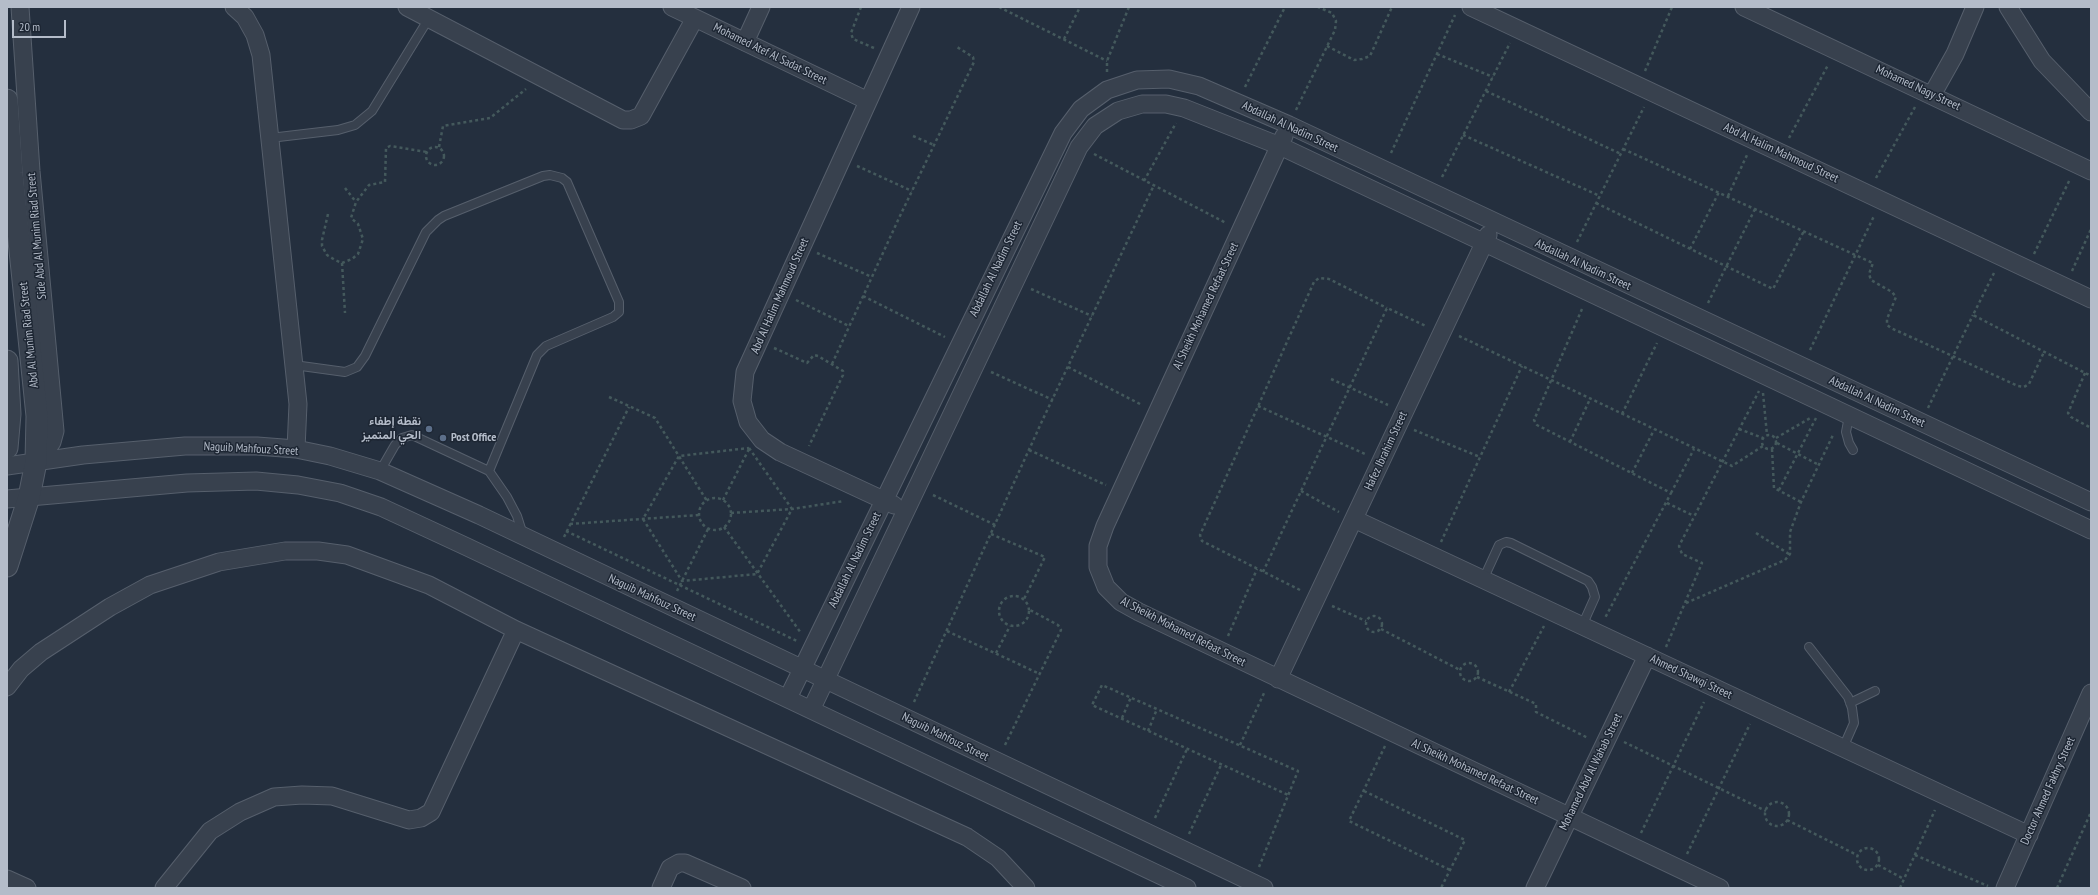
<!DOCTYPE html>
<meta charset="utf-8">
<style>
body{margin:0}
#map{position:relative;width:2098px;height:895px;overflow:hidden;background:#242f3e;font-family:"PT Sans Narrow",sans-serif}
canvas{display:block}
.frame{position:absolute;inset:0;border:8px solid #b4bcc9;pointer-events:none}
.scale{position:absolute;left:12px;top:20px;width:54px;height:18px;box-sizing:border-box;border:2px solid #b4bcc9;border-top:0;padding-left:5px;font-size:12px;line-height:14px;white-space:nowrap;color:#b4bcc9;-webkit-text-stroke:3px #1d2633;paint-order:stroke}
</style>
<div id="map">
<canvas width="2098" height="895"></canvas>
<div class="frame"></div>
<div class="scale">20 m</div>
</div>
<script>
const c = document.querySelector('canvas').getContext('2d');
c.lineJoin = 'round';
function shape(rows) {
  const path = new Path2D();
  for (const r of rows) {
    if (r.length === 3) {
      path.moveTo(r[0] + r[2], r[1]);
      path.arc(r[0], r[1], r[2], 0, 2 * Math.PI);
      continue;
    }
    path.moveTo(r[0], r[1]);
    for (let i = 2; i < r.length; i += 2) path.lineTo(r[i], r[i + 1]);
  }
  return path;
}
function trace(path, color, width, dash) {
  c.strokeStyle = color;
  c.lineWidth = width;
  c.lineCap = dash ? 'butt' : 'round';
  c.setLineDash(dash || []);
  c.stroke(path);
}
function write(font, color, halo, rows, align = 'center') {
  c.font = font + ' "PT Sans Narrow",Vazirmatn,sans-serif';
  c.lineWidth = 3;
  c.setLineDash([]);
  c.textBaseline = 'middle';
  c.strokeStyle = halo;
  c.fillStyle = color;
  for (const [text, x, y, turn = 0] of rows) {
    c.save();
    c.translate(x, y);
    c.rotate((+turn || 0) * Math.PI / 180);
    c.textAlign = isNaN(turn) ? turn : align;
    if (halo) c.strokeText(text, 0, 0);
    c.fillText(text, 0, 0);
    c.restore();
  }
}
const path = shape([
 [861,7,851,33,853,39,874,48],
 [999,7,1107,61],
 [1064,39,1080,7],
 [1327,46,1354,60,1362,59,1370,56,1392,7],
 [1437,54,1493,77],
 [1645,71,1672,7],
 [1107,72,1107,61,1129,7],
 [1245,87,1285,7],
 [1486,91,1621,154],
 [1296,110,1335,30,1336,21,1332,13,1318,7],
 [1463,135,1600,196],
 [913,136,934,145],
 [1789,138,1828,65],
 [435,156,9],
 [439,147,443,126,490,118,526,89],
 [1623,149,1873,263,1869,274,1871,280,1892,292,1896,297,1887,319,1887,325,1891,328,2018,386,2024,387,2029,384,2044,352],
 [1391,153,1455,15],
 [1094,154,1226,223],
 [857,166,912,191],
 [1442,177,1510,43],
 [1876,178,1915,107],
 [1144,181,1176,123],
 [345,188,356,202],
 [1728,196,1747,155],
 [1596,203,1773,289,1804,231],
 [328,214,322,240,322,246,327,255,335,260,342,263,352,259,358,254,363,239,358,224,351,218,356,202,369,185,385,182,386,148,390,146,427,152],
 [1577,242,1644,107],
 [1690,249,1719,192],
 [817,253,872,277],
 [2034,254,2070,179],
 [342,263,345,313],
 [2072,271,2091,229],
 [1994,273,1973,315,2091,376],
 [1031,289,1092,316],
 [863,296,945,337],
 [796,300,849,326],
 [1708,303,1755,209],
 [1582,309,1534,420,1537,425,1671,493,1605,618],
 [1459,336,1732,466,1763,446],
 [774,348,807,363,814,355,818,356,843,371,843,375,809,446],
 [1810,350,1874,216],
 [832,364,899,218,974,62,973,57,957,47],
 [1068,367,1142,405],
 [991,372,1053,400],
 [2085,373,2068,413,2071,417,2091,428],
 [1331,379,1388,405],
 [1763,393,1767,435],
 [609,397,655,418,707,501],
 [1258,406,1365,454],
 [1928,408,1973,315],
 [1622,414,1657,343],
 [1739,429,1763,438],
 [1414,430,1480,457],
 [1769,442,7],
 [1776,438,1812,417],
 [1570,442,1590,399],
 [1777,443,1819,465],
 [749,448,792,509,757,574,682,581,643,519,679,456,749,448],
 [1772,449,1774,488,1801,502],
 [1029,450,1106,485],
 [1632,473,1654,430],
 [1779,490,1816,418],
 [1301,491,1339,512],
 [1671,493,1694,449],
 [933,495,995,525],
 [715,514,16],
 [723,500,749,449],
 [1667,503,1694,516],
 [731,513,792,509,844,501],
 [570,524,699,515],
 [724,527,801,633],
 [566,531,797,641],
 [1756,533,1789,554],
 [991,534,1045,557,1024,599],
 [564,537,629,407],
 [1441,542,1522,366],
 [1263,572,1387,308,1426,326],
 [1300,590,1202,541,1200,535,1314,282,1319,278,1329,279,1387,308],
 [677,591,708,529],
 [1014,611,15],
 [1686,603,1785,560,1790,554,1790,532,1801,502,1833,435],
 [1332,606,1366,621],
 [1374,624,8],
 [1381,629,1460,670],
 [947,631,1040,674],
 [1228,636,1257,569],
 [1666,647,1702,563,1682,554,1679,546,1759,391],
 [996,653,1010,626],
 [1469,672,9],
 [1477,677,1536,704,1536,712,1588,738],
 [1509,692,1544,626],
 [914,702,1043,419,1154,185],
 [1122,718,1131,697],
 [1148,731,1157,709],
 [1624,742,1766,811],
 [1005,745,1061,630,1058,625,1030,610],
 [1240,745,1265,691],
 [1385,746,1349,821,1450,870],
 [1364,791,1465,840,1441,888],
 [1777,814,12],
 [1155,818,1187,749],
 [1787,820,1857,855],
 [1641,833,1704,702],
 [1189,834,1221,765],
 [1868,859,11],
 [1687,854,1750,724],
 [1915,855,1988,886],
 [1878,865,1904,879],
 [1259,867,1298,771,1102,685,1092,705,1288,795],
 [1900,888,1935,810],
 [2057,888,2091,812]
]);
const service = shape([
 [270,138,338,130,355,125,372,111,429,18],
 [294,365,345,372,357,367,365,356,426,232,438,220,444,216,543,176,550,175,562,178,567,182,619,302,619,312,613,317,546,346,537,355,489,471],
 [1849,416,1846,432,1849,443,1853,450],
 [380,471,395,445,402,438,412,435,489,471,507,497,517,516,523,535],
 [1483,580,1499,545,1506,542,1511,543,1588,581,1592,587,1595,597,1582,626],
 [1809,647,1848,697,1852,708,1854,723,1843,748],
 [1850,703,1875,691]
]);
const minor = shape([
 [20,7,31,171,55,431,52,442,46,451,36,459],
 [234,7,245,17,255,35,261,55,298,404,296,449],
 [407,7,623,120,631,120,641,116,695,18],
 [672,7,868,101],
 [1471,7,2091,299],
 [1744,7,2091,171],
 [2008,7,2042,61,2091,112],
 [745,42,761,7],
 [1932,95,1955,54,1975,7],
 [1284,136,1105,526,1098,546,1098,567,1106,587,1121,602,1139,612,1720,888],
 [7,466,83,455,185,446,257,446,296,449,330,456,380,471,479,515,1264,888],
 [7,499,187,483,256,481,298,485,340,493,381,507,465,546,1187,888],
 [894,505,780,452,762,440,748,422,742,401,745,372,911,7],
 [1354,519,2029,835],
 [1278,679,1488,235],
 [7,687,21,669,41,652,110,607,150,585,219,562,285,551,318,551,347,555,429,585,516,630,967,837,998,858,1026,888],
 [788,698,1063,133,1081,109,1107,90,1137,80,1169,79,1199,86,1289,125,2091,502],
 [812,708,1079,147,1095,126,1118,111,1142,104,1166,104,1184,108,1280,146,2091,530],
 [7,879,27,888],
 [164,888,210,831,240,812,274,797,302,795,332,796,409,820,421,818,431,812,516,630],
 [661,888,670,868,679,863,685,863,742,888],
 [1535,888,1647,656],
 [2005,888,2091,693]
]);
const tertiary = shape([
 [7,100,12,173,37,416,36,462,29,497,7,566],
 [7,361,10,414,7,448]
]);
const markers = [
 [429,429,4,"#5c6f8a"],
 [443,438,4,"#5c6f8a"]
];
const streetNames = [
 ["Mohamed Atef Al Sadat Street",770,54,26],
 ["Mohamed Nagy Street",1918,88,25],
 ["Abdallah Al Nadim Street",1290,127,25],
 ["Abd Al Halim Mahmoud Street",1781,153,25],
 ["Side Abd Al Munim Riad Street",37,236,-95],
 ["Abdallah Al Nadim Street",1583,265,25],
 ["Abdallah Al Nadim Street",996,269,-64],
 ["Abd Al Halim Mahmoud Street",780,296,-66],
 ["Al Sheikh Mohamed Refaat Street",1206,306,-65],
 ["Abd Al Munim Riad Street",29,335,-96],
 ["Abdallah Al Nadim Street",1877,402,25],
 ["Naguib Mahfouz Street",251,449,3],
 ["Hafez Ibrahim Street",1386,451,-65],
 ["Abdallah Al Nadim Street",855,560,-64],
 ["Naguib Mahfouz Street",652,598,25],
 ["Al Sheikh Mohamed Refaat Street",1183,632,27],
 ["Ahmed Shawqi Street",1691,677,25],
 ["Naguib Mahfouz Street",945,737,26],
 ["Al Sheikh Mohamed Refaat Street",1475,772,25],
 ["Mohamed Abd Al Wahab Street",1591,772,-64],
 ["Doctor Ahmed Fakhry Street",2048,791,-66]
];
const poiNames = [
 ["نقطة إطفاء",421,422],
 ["الحي المتميز",421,436],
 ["Post Office",451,438,"left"]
];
trace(service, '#565f6c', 10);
trace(minor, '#565f6c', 19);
trace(tertiary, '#565f6c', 23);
trace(path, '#44595c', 2.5, [3, 3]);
trace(service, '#38414e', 8);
trace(minor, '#38414e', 17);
trace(tertiary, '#38414e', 21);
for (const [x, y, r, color] of markers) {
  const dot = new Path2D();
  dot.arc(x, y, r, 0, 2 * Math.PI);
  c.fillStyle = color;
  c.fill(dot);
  trace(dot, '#1d2633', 1.5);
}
write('12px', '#b4bcc9', '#1d2633', streetNames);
write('bold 12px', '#b4bcc9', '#1d2633', poiNames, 'right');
</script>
